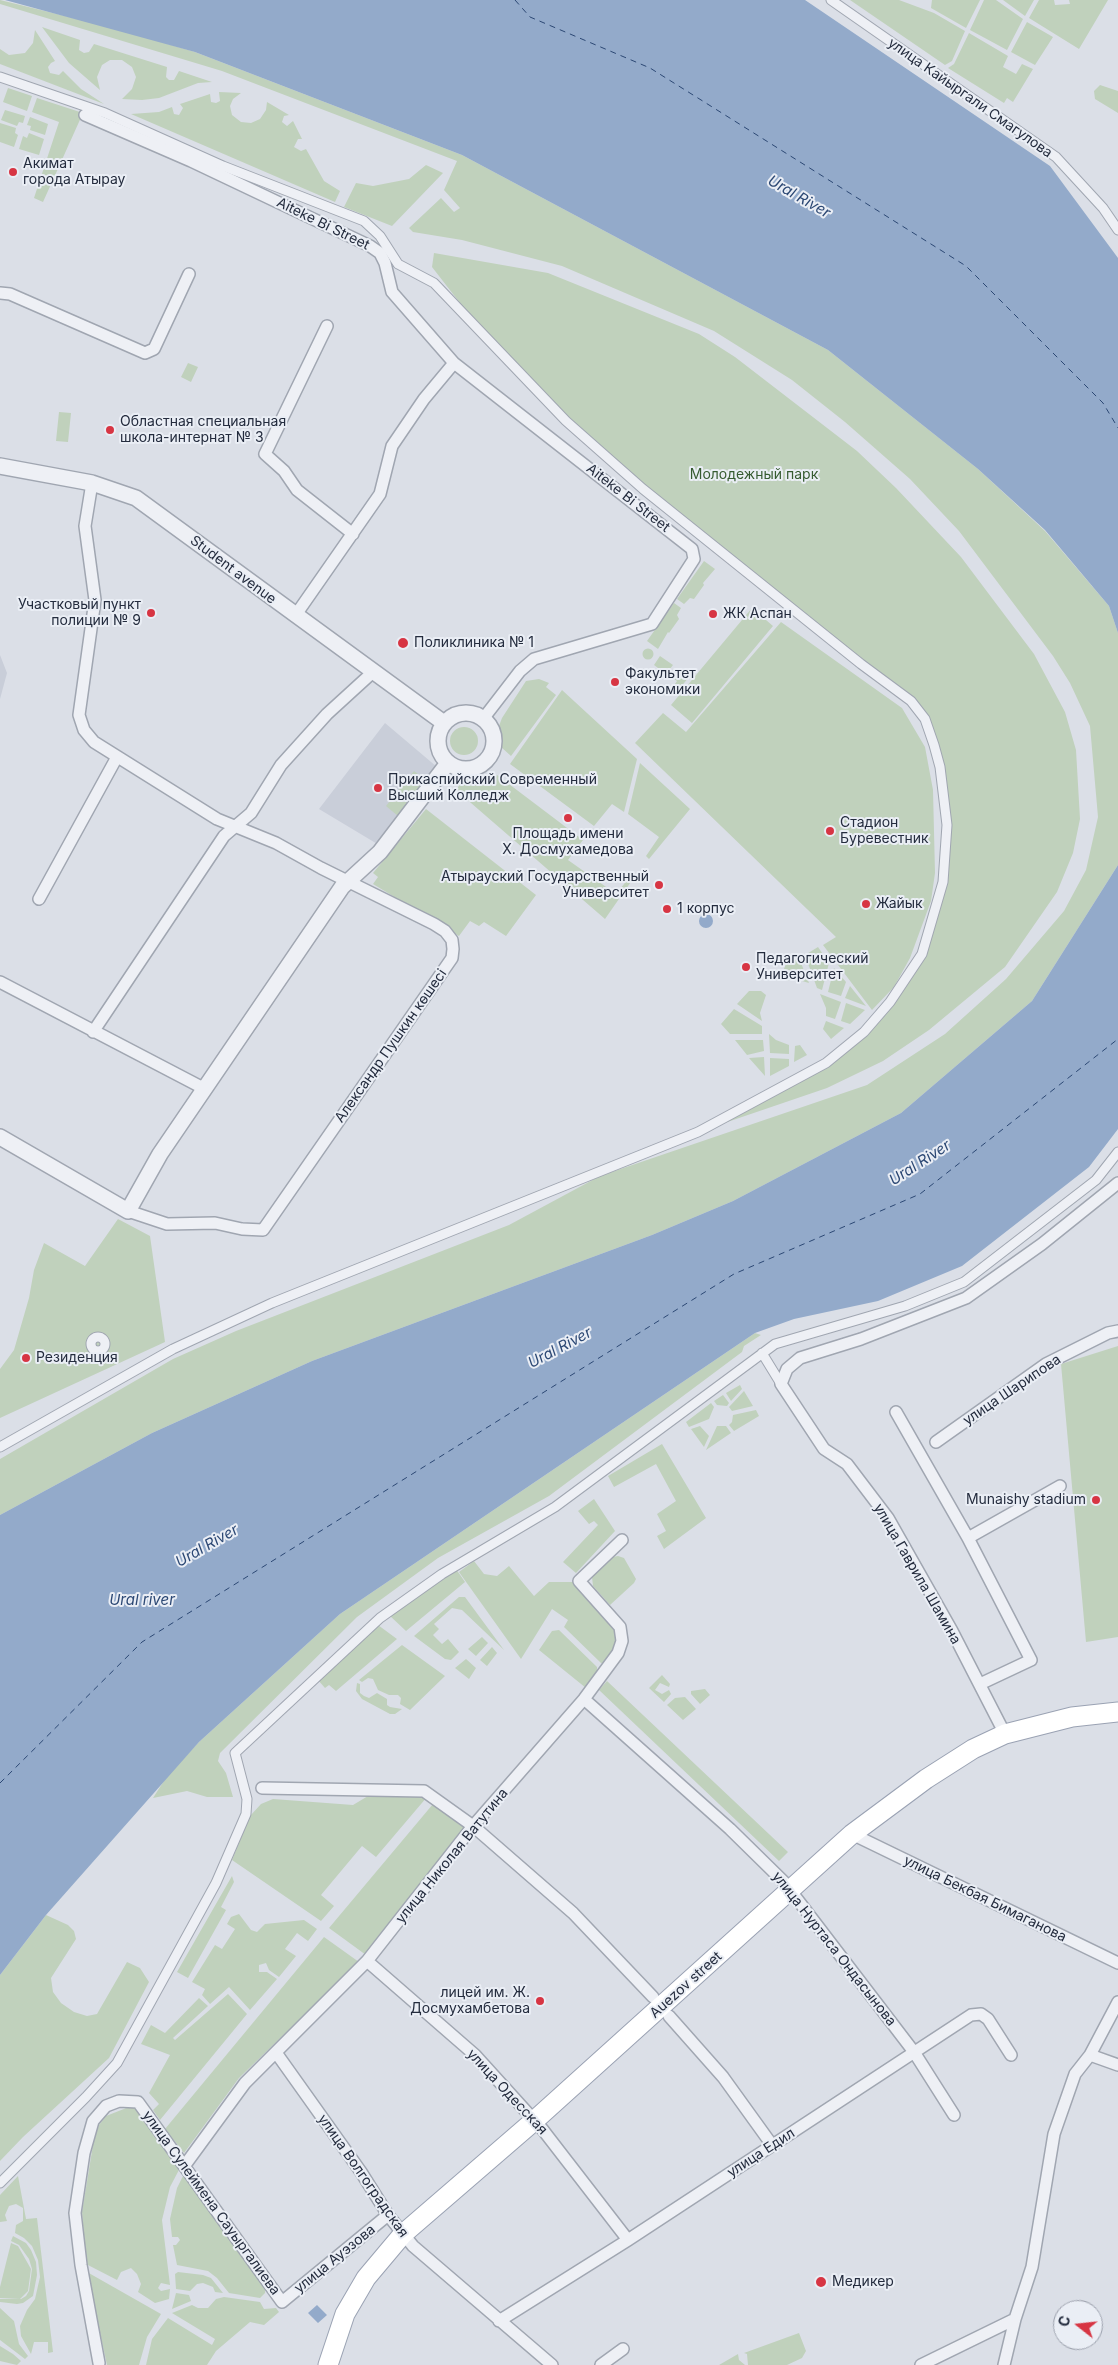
<!DOCTYPE html>
<meta charset="utf-8">
<style>
body{margin:0}
#map{position:relative;width:1118px;height:2365px;overflow:hidden;background:#dbdfe7;font-family:Inter,sans-serif}
canvas{display:block}
.north{position:absolute;left:1053px;top:2300px;width:50px;height:50px;box-sizing:border-box;background:#eaeef5;border:1px solid #9ba0ac;border-radius:50%;rotate:286deg;font-size:14px;font-weight:700;line-height:20px;text-align:center;color:#242c3e}
.north::after{content:'';display:block;margin:auto;width:18px;height:22px;background:#d73543;clip-path:polygon(50% 0,100% 100%,50% 72%,0 100%)}
</style>
<div id="map">
<canvas width="1118" height="2365"></canvas>
<div class="north">С</div>
</div>
<script>
const c = document.querySelector('canvas').getContext('2d');
c.lineJoin = 'round';
function paint(path, color) {
  c.fillStyle = color;
  c.fill(path, 'evenodd');
}
function shape(rows) {
  const path = new Path2D();
  for (const r of rows) {
    if (r.length === 3) {
      path.moveTo(r[0] + r[2], r[1]);
      path.arc(r[0], r[1], r[2], 0, 2 * Math.PI);
      continue;
    }
    path.moveTo(r[0], r[1]);
    for (let i = 2; i < r.length; i += 2) path.lineTo(r[i], r[i + 1]);
  }
  return path;
}
function trace(path, color, width, dash) {
  c.strokeStyle = color;
  c.lineWidth = width;
  c.lineCap = dash ? 'butt' : 'round';
  c.setLineDash(dash || []);
  c.stroke(path);
}
function write(font, color, halo, rows, align = 'center') {
  c.font = font + ' Inter,sans-serif';
  c.lineWidth = 4;
  c.setLineDash([]);
  c.textBaseline = 'middle';
  c.strokeStyle = halo;
  c.fillStyle = color;
  for (const [text, x, y, turn = 0] of rows) {
    c.save();
    c.translate(x, y);
    c.rotate((+turn || 0) * Math.PI / 180);
    c.textAlign = isNaN(turn) ? turn : align;
    if (halo) c.strokeText(text, 0, 0);
    c.fillText(text, 0, 0);
    c.restore();
  }
}
const built = shape([
 [0,655,7,673,0,699],
 [385,723,437,767,379,845,319,809]
]);
const green = shape([
 [0,0,110,27,195,52,462,155,828,350,978,469,1045,531,1109,606,1118,633,1118,865,1032,1001,901,1113,733,1201,652,1235,312,1361,152,1433,0,1515,0,1459,173,1359,236,1331,509,1225,600,1176,867,1085,945,1034,1006,979,1064,911,1086,870,1098,817,1090,726,1070,683,1053,656,959,531,910,479,845,422,792,380,714,331,562,266,462,240,413,232,409,228,441,198,454,212,460,208,444,190,457,161,222,71,0,4],
 [850,0,899,0,934,13,965,31,952,61,945,65],
 [932,0,980,0,966,28,931,8],
 [984,0,996,0,1023,19,1007,50,970,30],
 [1003,0,1034,0,1025,16],
 [1039,0,1054,0,1055,5,1070,4,1069,0,1108,0,1079,49,1029,18],
 [1027,22,1053,37,1035,65,1011,52],
 [42,27,80,40,79,50,84,53,89,52,94,44,167,67,166,77,169,80,174,80,179,71,212,82,198,83,159,98,142,100,122,99,132,89,136,77,132,67,122,60,110,60,102,65,97,77,100,90,69,63],
 [35,30,55,61,51,63,48,67,50,73,59,75,63,71,81,89,104,104,0,64,0,49,9,55,25,53,33,43],
 [969,33,1008,56,1003,67,1016,74,1022,64,1033,69,1013,102,1007,98,1004,103,948,68,954,64],
 [1100,85,1118,91,1118,113,1095,99,1094,91],
 [8,88,32,96,27,111,3,102],
 [219,92,241,93,233,99,230,106,232,115,241,122,251,123,260,119,266,110,267,102,289,115,284,116,282,122,287,126,293,121,302,139,298,139,294,147,301,151,306,149,324,181,340,191,335,202,131,114,159,112,172,107,174,114,179,115,183,108,180,104,210,94,211,102,216,103,220,101],
 [37,98,83,113,43,202,34,198,59,122,32,112],
 [5,110,25,116,23,123,19,122,17,126,1,120],
 [30,117,48,124,45,135,30,130,31,126,27,125],
 [0,123,16,128,15,133,18,135,14,147,0,142],
 [29,133,44,139,39,155,19,149,23,136,27,138],
 [426,165,443,173,392,226,344,207,356,183,373,186,409,179],
 [434,253,548,273,699,334,735,357,857,451,896,488,961,557,1034,654,1065,712,1076,750,1080,819,1073,853,1057,892,1005,967,929,1030,883,1061,827,1088,698,1132,801,1075,864,1032,911,971,932,926,943,882,947,825,934,745,911,701,643,489,495,348,432,267],
 [188,363,198,367,191,382,181,377],
 [59,412,71,413,68,442,56,441],
 [704,561,715,569,703,583,704,585,694,599,690,598,684,604,677,599],
 [674,603,681,608,677,615,679,619,669,633,668,632,658,649,647,641],
 [752,608,773,626,692,723,671,705],
 [781,622,902,708,925,747,933,790,935,873,931,901,910,958,894,987,872,1010,823,945,836,937,635,743,663,713,686,732],
 [648,654,5.5],
 [660,656,673,665,666,674,654,665],
 [676,668,689,677,680,688,675,684,677,681,670,676],
 [539,679,549,683,546,687,556,695,511,756,501,747,499,726,502,718,526,681],
 [562,690,637,759,624,812,612,804,594,826,510,764],
 [464,741,14],
 [640,763,690,809,649,859,646,856,659,837,628,814],
 [414,771,426,780,398,816,386,806],
 [479,774,490,782,497,775,583,840,568,860,616,894,632,874,635,876,605,919,456,790,465,777],
 [426,809,536,895,506,936,484,922,479,926,470,921,459,936,373,884,378,877,373,873],
 [818,947,829,963,822,990,817,988,805,955],
 [799,958,809,983,795,979,784,981,781,976,786,964],
 [834,968,846,982,841,996,828,992],
 [850,986,866,1006,845,998],
 [749,991,761,991,766,995,760,1013,762,1021,737,1004],
 [820,994,841,1002,835,1019,826,1016,826,1008],
 [846,1003,865,1010,850,1024,841,1021],
 [734,1009,762,1026,762,1034,730,1034,721,1024],
 [826,1021,844,1028,831,1039,823,1029],
 [769,1034,776,1040,789,1045,789,1054,770,1053],
 [735,1040,763,1040,764,1051,747,1055],
 [800,1045,807,1055,794,1062,795,1046],
 [764,1057,765,1076,749,1058],
 [770,1058,789,1059,789,1066,770,1076],
 [118,1219,150,1236,165,1342,0,1418,0,1369,14,1350,29,1298,34,1270,44,1243,85,1266],
 [755,1333,761,1335,744,1346,742,1352,549,1496,438,1558,357,1617,220,1753,218,1761,226,1773,233,1797,207,1797,187,1791,153,1798,167,1776,199,1742,340,1614],
 [1118,1346,1118,1637,1086,1642,1061,1364],
 [740,1385,742,1389,731,1401,726,1393],
 [744,1391,753,1406,732,1411,729,1407],
 [723,1395,729,1403,727,1406,717,1405,714,1401],
 [711,1403,714,1407,709,1419,689,1427,686,1422],
 [756,1410,759,1416,734,1431,729,1425,732,1422,733,1415],
 [700,1426,709,1436,704,1447,691,1429],
 [717,1426,726,1426,731,1433,706,1450],
 [662,1444,706,1518,664,1549,657,1536,666,1531,657,1514,676,1501,656,1464,614,1487,608,1476],
 [594,1499,615,1531,576,1573,563,1562,598,1525,594,1521,589,1524,578,1511],
 [618,1556,624,1558,636,1579,634,1583,610,1605,593,1586,592,1577,613,1557],
 [474,1561,484,1574,497,1576,509,1566,534,1596,549,1582,573,1582,614,1627,618,1635,615,1650,604,1664,601,1663,564,1627,568,1620,552,1609,521,1659,459,1572],
 [456,1569,465,1582,406,1631,389,1615],
 [459,1597,465,1597,504,1650,462,1610,452,1608,434,1624,439,1629,433,1635,442,1644,448,1639,459,1652,451,1660,445,1659,414,1636],
 [378,1625,397,1639,336,1691,329,1685,325,1688,318,1680],
 [559,1630,597,1667,597,1674,586,1688,539,1650,552,1631],
 [482,1637,488,1643,476,1656,468,1649],
 [402,1645,445,1676,410,1710,400,1704,401,1698,398,1695,389,1695,378,1690,373,1679,368,1678,362,1682,359,1680],
 [492,1647,497,1653,487,1666,480,1660],
 [466,1659,476,1668,469,1679,455,1668],
 [662,1675,670,1684,669,1687,660,1683,655,1690,662,1694,669,1690,671,1694,664,1702,649,1688],
 [607,1681,788,1852,779,1861,599,1690],
 [357,1683,360,1684,360,1693,364,1696,369,1698,377,1693,387,1699,387,1705,390,1707,402,1709,395,1714,390,1714,362,1699,356,1691],
 [705,1689,710,1695,700,1704,691,1694,691,1691],
 [685,1697,696,1709,683,1720,667,1705,675,1698],
 [368,1796,427,1797,376,1857,362,1846,321,1895,334,1906,321,1921,232,1860,250,1816,261,1804,273,1799,353,1805],
 [433,1804,466,1829,366,1955,329,1928],
 [232,1876,234,1882,221,1907,226,1910,188,1978,177,1972],
 [239,1914,251,1930,257,1932,265,1924,304,1920,317,1929,308,1941,297,1933,285,1949,296,1956,279,1977,269,1970,266,1963,259,1965,259,1972,267,1972,277,1979,250,2010,229,1987,210,2004,202,1995,205,1989,192,1982,215,1945,222,1949,235,1929,227,1924,231,1917],
 [46,1915,68,1925,74,1931,76,1939,51,1978,53,1992,61,2003,74,2012,87,2016,97,2014,127,1962,140,1968,149,1982,109,2058,23,2137,0,2161,0,1975],
 [324,1937,359,1962,239,2078,184,2153,165,2129],
 [228,1994,247,2014,160,2120,153,2110,159,2104,149,2093,170,2055,141,2044,151,2025,165,2033,199,1998,208,2006,173,2038,175,2040],
 [134,2105,180,2168,170,2187,162,2220,170,2285,161,2283,158,2288,161,2291,170,2289,169,2299,155,2303,138,2292,141,2284,137,2274,131,2268,121,2272,117,2280,86,2264,82,2212,94,2139,99,2125,106,2116],
 [184,2174,265,2289,265,2293,260,2298,229,2293,217,2278,208,2271,177,2265,173,2245,176,2245,180,2240,178,2237,172,2237,170,2219,177,2188],
 [18,2176,26,2219,37,2218,53,2352,48,2353,48,2342,34,2342,31,2354,21,2336,20,2326,27,2310,35,2299,40,2277,38,2260,32,2246,24,2238,15,2233,16,2225,23,2221,23,2208,16,2204,9,2206,5,2215,7,2221,0,2222,0,2195],
 [13,2236,26,2243,31,2250,36,2262,37,2275,33,2296,23,2303,17,2304,0,2302,0,2299,21,2299,26,2296,29,2291,32,2269,29,2259,19,2245,11,2241],
 [11,2243,18,2246,31,2269,28,2291,20,2299,0,2298,0,2287],
 [87,2272,161,2314,147,2337,139,2365,107,2365],
 [178,2272,203,2275,211,2278,223,2293,215,2292,213,2287,203,2283,197,2284,190,2291,176,2289,175,2274],
 [176,2293,189,2295,191,2301,172,2309],
 [224,2297,260,2302,264,2309,276,2308,279,2312,264,2325,250,2322,216,2351,207,2365,146,2365,152,2339,168,2318,212,2345,215,2339,172,2313,192,2305,198,2308,208,2308,216,2299],
 [0,2308,14,2321,19,2344,28,2356,25,2359,0,2340],
 [799,2333,806,2351,802,2358,787,2365,748,2365,747,2354,744,2353],
 [0,2346,13,2354,21,2361,17,2365,0,2361],
 [738,2354,739,2360,745,2365,719,2365]
]);
const water = shape([
 [5,0,805,0,1050,166,1118,258,1118,633,1109,606,1045,530,978,469,828,350,462,155,195,52],
 [1118,865,1118,1129,1089,1167,962,1266,878,1301,794,1319,755,1333,340,1614,199,1742,46,1915,0,1975,0,1515,152,1433,312,1361,652,1235,733,1201,901,1113,1032,1001],
 [706,921,7],
 [317,2305,327,2315,318,2323,308,2313]
]);
const ferry = shape([
 [515,0,530,17,650,68,966,266,1103,403,1118,428],
 [0,1783,142,1642,734,1274,920,1194,1118,1039]
]);
const pedestrian = shape([
 [831,0,1056,157,1103,208,1118,230],
 [0,77,105,113,223,166,364,221,380,236,398,264,434,283,566,421,643,489,861,664,911,701,925,719,934,745,940,767,947,825,943,882,922,954,890,1002,864,1032,826,1063,698,1132,272,1303,173,1349,0,1447],
 [98,1344,7],
 [762,1353,781,1384],
 [0,2183,86,2097,117,2063,216,1883,246,1814,247,1799,235,1753,380,1618,442,1574,555,1507,775,1344,905,1306,964,1282,1096,1180,1118,1152]
]);
const minor = shape([
 [85,115,191,161,370,246,380,253,385,263,392,292,454,363,692,549,694,559,652,624,534,659,520,671,483,719],
 [0,293,10,294,145,353,154,349,189,274],
 [327,326,265,454,284,471,297,490,353,534],
 [92,483,85,526,95,600,79,715,84,730,94,742,217,819,276,843,321,868,434,924,445,931,452,940,453,949,452,958,263,1230,242,1229,215,1223,167,1224,128,1211],
 [295,616,380,494,392,446,424,399,454,363],
 [39,899,117,757],
 [0,982,205,1089],
 [93,1032,224,836,251,813,281,765,327,714,373,672],
 [896,1412,968,1538,1031,1660,980,1684],
 [936,1442,1046,1364,1108,1333,1118,1331],
 [968,1538,1060,1486],
 [584,1699,730,1829,784,1882,914,2052,954,2115],
 [1005,1734,952,1631,888,1518,847,1464,824,1449,781,1384,787,1369,800,1358,861,1339,966,1298,1042,1244,1118,1183],
 [262,1788,424,1791,473,1826,573,1913,653,1997],
 [852,1834,1118,1963],
 [367,1961,475,2055,543,2130,628,2240],
 [669,2016,723,2077,772,2145],
 [277,2054,361,2172,388,2215,413,2246,552,2365],
 [1090,2055,1118,2065],
 [185,2165,245,2083,367,1961,473,1826,584,1699,618,1653,622,1641,620,1627,579,1581,622,1540],
 [499,2321,628,2240,971,2015,981,2014,988,2019,1011,2055],
 [99,2363,81,2265,75,2213,84,2153,93,2121,106,2106,119,2101,138,2102,282,2302,388,2215],
 [601,2365,623,2349],
 [921,2365,1015,2319],
 [1004,2365,1015,2319,1032,2267,1054,2134,1075,2074,1090,2055,1118,2002]
]);
const tertiary = shape([
 [0,466,92,483,136,498,444,723],
 [466,741,28],
 [0,1137,128,1211,160,1154,342,887,380,852,448,763]
]);
const primary = shape([
 [328,2365,345,2314,366,2278,403,2234,535,2120,852,1834,926,1779,973,1749,1005,1734,1072,1717,1118,1712]
]);
const markers = [
 [13,172,5,"#d73543"],
 [110,430,5,"#d73543"],
 [151,613,5,"#d73543"],
 [713,614,5,"#d73543"],
 [403,643,6,"#d73543"],
 [615,682,5,"#d73543"],
 [378,788,5,"#d73543"],
 [568,818,5,"#d73543"],
 [830,831,5,"#d73543"],
 [659,885,5,"#d73543"],
 [866,904,5,"#d73543"],
 [667,909,5,"#d73543"],
 [746,967,5,"#d73543"],
 [26,1358,5,"#d73543"],
 [1096,1500,5,"#d73543"],
 [540,2001,5,"#d73543"],
 [821,2282,6,"#d73543"]
];
const streetNames = [
 ["улица Кайыргали Смагулова",970,98,35],
 ["Aiteke Bi Street",323,224,26],
 ["Aiteke Bi Street",628,498,38],
 ["Student avenue",233,570,37],
 ["Александр Пушкин көшесі",391,1046,-55],
 ["улица Шарипова",1012,1390,-34],
 ["улица Гаврила Шамина",917,1574,60],
 ["улица Николая Ватутина",452,1856,-51],
 ["улица Бекбая Бимаганова",985,1899,26],
 ["улица Нуртаса Ондасынова",834,1949,52],
 ["Auezov street",686,1985,-42],
 ["улица Одесская",507,2092,47],
 ["улица Едил",761,2153,-33],
 ["улица Волгоградская",363,2176,55],
 ["улица Сулеймена Сауыргалиева",211,2203,54],
 ["улица Ауэзова",335,2259,-39]
];
const poiNames = [
 ["Акимат",23,164],
 ["города Атырау",23,180],
 ["Областная специальная",120,422],
 ["школа-интернат № 3",120,438],
 ["Участковый пункт",141,605,"right"],
 ["полиции № 9",141,621,"right"],
 ["ЖК Аспан",723,614],
 ["Поликлиника № 1",414,643],
 ["Факультет",625,674],
 ["экономики",625,690],
 ["Прикаспийский Современный",388,780],
 ["Высший Колледж",388,796],
 ["Стадион",840,823],
 ["Буревестник",840,839],
 ["Площадь имени",568,834,"center"],
 ["Х. Досмухамедова",568,850,"center"],
 ["Атырауский Государственный",649,877,"right"],
 ["Университет",649,893,"right"],
 ["Жайык",876,904],
 ["1 корпус",677,909],
 ["Педагогический",756,959],
 ["Университет",756,975],
 ["Резиденция",36,1358],
 ["Munaishy stadium",1086,1500,"right"],
 ["лицей им. Ж.",530,1993,"right"],
 ["Досмухамбетова",530,2009,"right"],
 ["Медикер",832,2282]
];
const parkNames = [
 ["Молодежный парк",754,475]
];
const waterNames = [
 ["Ural River",799,197,30],
 ["Ural River",920,1163,-33],
 ["Ural River",560,1348,-28],
 ["Ural River",207,1546,-30],
 ["Ural river",142,1600]
];
paint(built, '#c9ced9');
paint(green, '#c0d1bc');
paint(water, '#93aaca');
trace(ferry, '#2c4874', 1, [6, 5]);
trace(pedestrian, '#a0a6b1', 11);
trace(minor, '#a0a6b1', 14);
trace(tertiary, '#a0a6b1', 18);
trace(primary, '#9aa2b3', 21);
trace(pedestrian, '#eef0f5', 9);
trace(minor, '#eef0f5', 11);
trace(tertiary, '#eef0f5', 15);
trace(primary, '#fff', 19);
for (const [x, y, r, color] of markers) {
  const dot = new Path2D();
  dot.arc(x, y, r, 0, 2 * Math.PI);
  c.fillStyle = color;
  c.fill(dot);
  trace(dot, '#eaeef5', 2);
}
write('14px', '#242c3e', '#eaeef5', streetNames);
write('14px', '#242c3e', '#eaeef5', poiNames, 'left');
write('14px', '#365b31', '#eaeef5', parkNames);
write('italic 15px', '#2c4874', '#eaeef5', waterNames);
</script>
